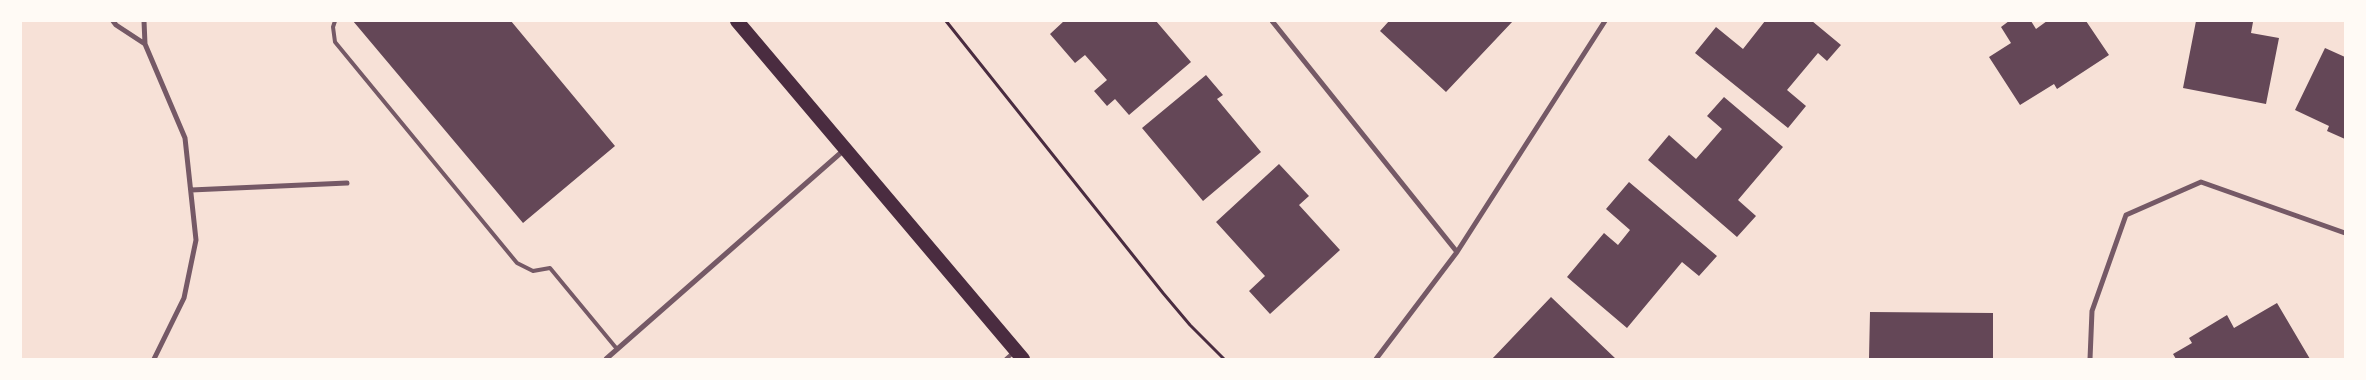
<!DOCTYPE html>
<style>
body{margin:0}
#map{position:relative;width:2366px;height:380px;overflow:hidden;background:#f7e1d7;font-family:"Titillium Web",sans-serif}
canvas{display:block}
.frame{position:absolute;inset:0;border:22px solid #fffaf5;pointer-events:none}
</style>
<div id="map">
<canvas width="2366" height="380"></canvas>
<div class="frame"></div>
</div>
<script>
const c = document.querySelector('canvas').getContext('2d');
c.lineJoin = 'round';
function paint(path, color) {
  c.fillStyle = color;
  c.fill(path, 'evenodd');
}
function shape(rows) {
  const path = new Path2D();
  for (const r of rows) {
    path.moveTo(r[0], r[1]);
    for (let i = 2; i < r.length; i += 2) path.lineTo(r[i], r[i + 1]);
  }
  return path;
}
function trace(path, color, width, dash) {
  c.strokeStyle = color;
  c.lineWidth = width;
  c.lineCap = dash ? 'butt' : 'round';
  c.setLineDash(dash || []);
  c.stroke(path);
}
const building = shape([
 [353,21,511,21,615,146,523,223],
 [1064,21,1156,21,1191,62,1129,115,1115,99,1107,106,1094,91,1107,80,1085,55,1075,63,1050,34],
 [1389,21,1513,21,1446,92,1380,31],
 [1765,21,1812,21,1841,45,1827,61,1818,53,1787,90,1806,106,1788,128,1695,53,1716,27,1743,49],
 [2009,21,2031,21,2036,29,2047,21,2086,21,2109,55,2057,89,2054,84,2020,105,1989,57,2011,43,2001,27],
 [2196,21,2253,22,2251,33,2279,38,2266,104,2183,88],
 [2325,48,2345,57,2345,139,2327,131,2329,126,2295,110],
 [1206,75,1223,95,1217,99,1261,152,1203,201,1142,128],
 [1724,97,1783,147,1738,200,1756,216,1737,237,1648,160,1669,135,1696,159,1722,129,1707,116],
 [1279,164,1309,196,1299,205,1340,250,1270,314,1249,291,1265,276,1216,222],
 [1629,182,1717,256,1699,276,1682,262,1627,328,1567,277,1604,233,1618,245,1630,230,1606,209],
 [1551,297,1616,359,1492,359],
 [2277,303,2310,359,2176,359,2173,354,2192,343,2189,338,2227,315,2234,328],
 [1870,312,1993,313,1993,359,1869,358]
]);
const path = shape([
 [946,21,1163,293,1190,325,1224,359]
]);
const service = shape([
 [335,21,333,27,335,42,517,263,533,271,550,268,617,349],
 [1006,359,1014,352]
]);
const minor = shape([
 [113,21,116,25,145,44],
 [144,21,145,44,185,138,196,240,184,298,154,359],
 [1272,21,1457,252],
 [191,190,347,183],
 [606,359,844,150],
 [1376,359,1457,252,1605,21],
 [2090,359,2092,311,2126,215,2201,182,2345,233]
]);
const trunk = shape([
 [737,21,1023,359]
]);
paint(building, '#644757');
trace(path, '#4a2c40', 3);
trace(service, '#755966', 4);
trace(minor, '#755966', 5);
trace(trunk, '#4a2c40', 14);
</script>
